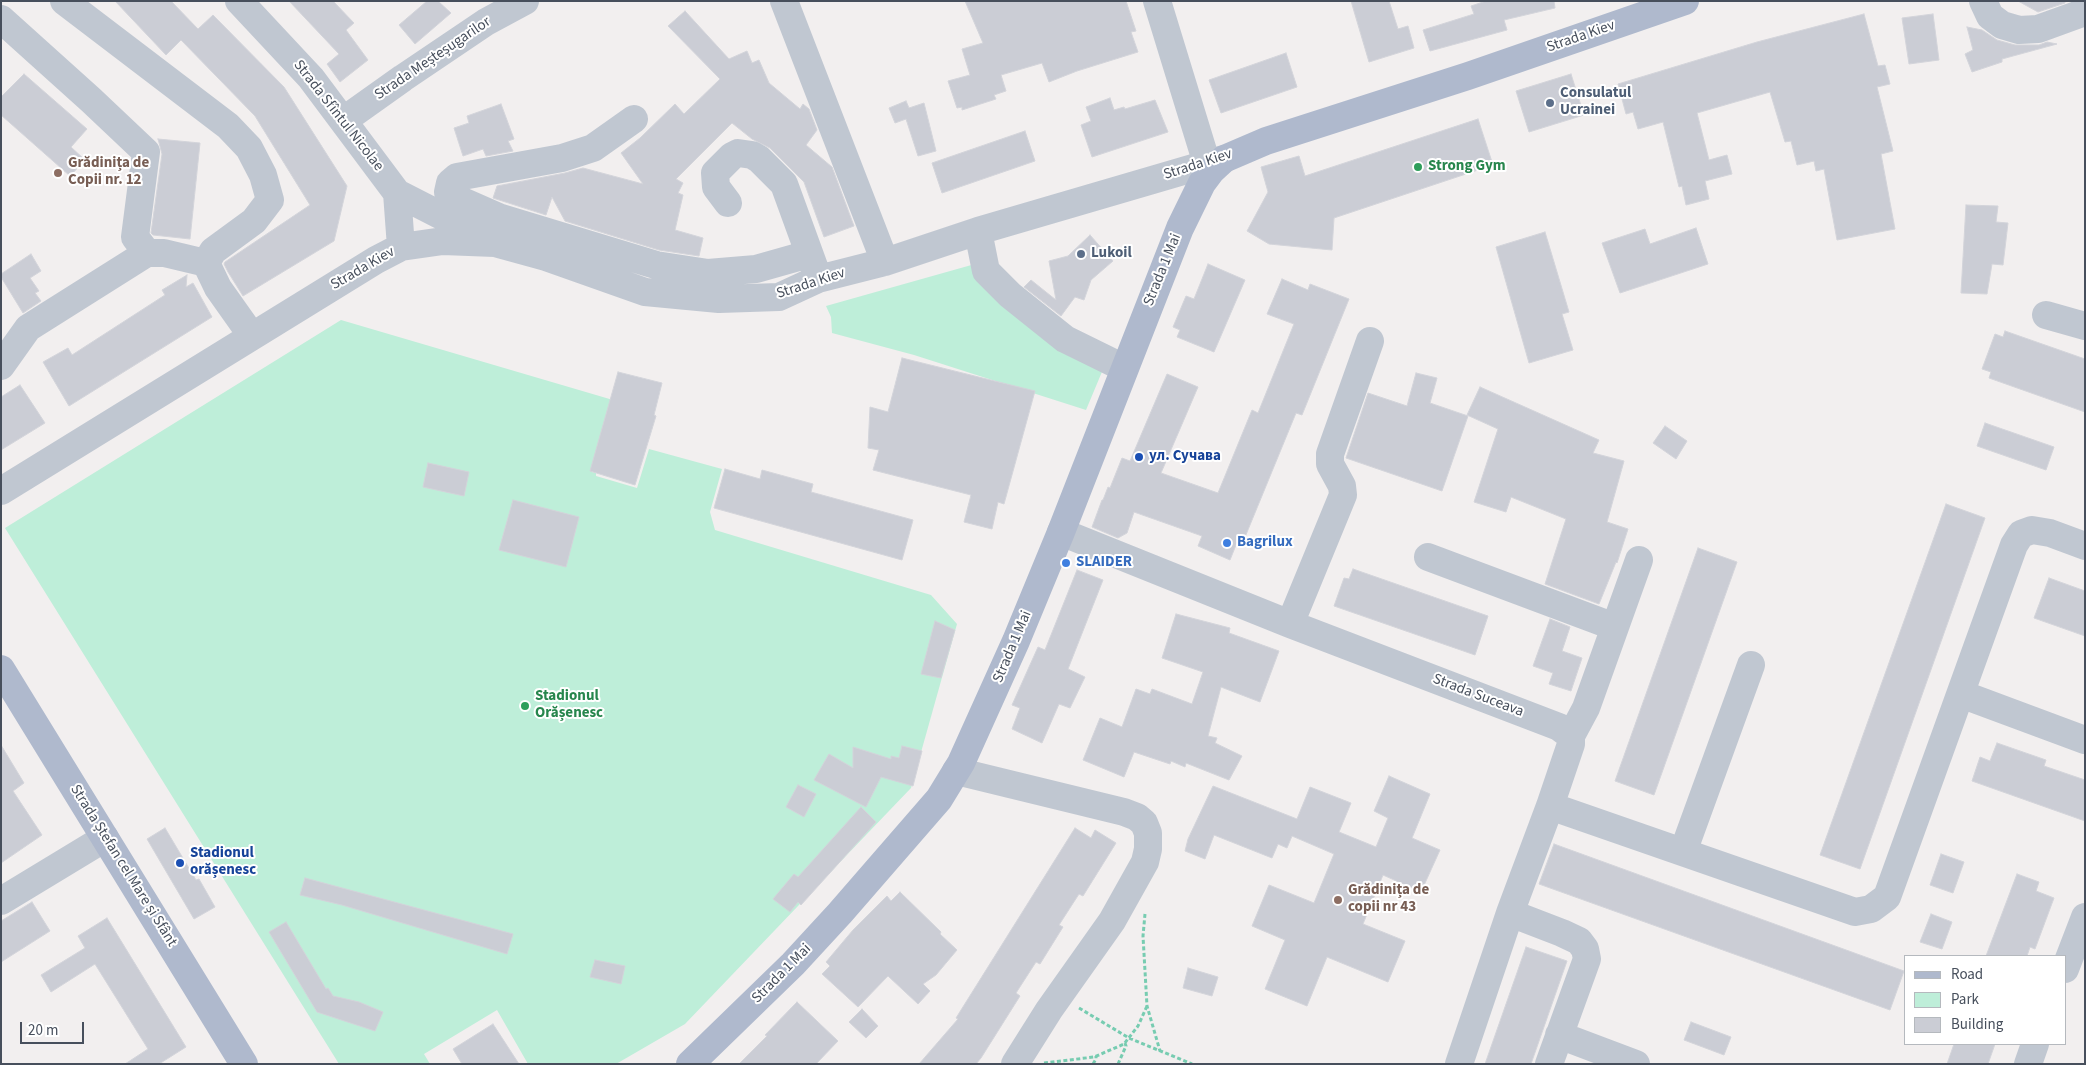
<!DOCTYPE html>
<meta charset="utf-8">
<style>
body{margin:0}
#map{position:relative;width:2086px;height:1065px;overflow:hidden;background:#f2efef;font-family:"Source Sans 3",sans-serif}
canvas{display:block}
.frame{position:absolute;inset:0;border:2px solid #474f5c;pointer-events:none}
.legend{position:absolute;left:1904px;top:955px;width:162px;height:90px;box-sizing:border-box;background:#fff;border:1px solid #b5b9be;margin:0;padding:6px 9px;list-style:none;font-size:15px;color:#474f5c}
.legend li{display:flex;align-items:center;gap:10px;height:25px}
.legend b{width:25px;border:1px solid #b5b9be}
.scale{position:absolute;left:20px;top:1022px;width:64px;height:22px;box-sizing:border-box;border:2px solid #474f5c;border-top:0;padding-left:6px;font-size:15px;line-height:18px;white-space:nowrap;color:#474f5c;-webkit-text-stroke:4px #fff;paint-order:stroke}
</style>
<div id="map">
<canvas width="2086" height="1065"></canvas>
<div class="frame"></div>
<ul class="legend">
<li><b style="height:6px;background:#afb9cd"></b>Road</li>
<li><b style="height:14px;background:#beeed9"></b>Park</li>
<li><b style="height:14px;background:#cbcdd5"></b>Building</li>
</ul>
<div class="scale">20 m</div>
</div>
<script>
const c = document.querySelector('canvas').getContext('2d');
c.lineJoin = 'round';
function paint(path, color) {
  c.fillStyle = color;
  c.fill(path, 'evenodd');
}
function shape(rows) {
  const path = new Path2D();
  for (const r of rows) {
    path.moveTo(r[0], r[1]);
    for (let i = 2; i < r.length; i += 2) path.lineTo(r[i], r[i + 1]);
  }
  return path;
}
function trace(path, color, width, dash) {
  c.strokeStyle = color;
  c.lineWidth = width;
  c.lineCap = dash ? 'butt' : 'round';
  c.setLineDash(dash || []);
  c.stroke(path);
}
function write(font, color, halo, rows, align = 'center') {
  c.font = font + ' "Source Sans 3",sans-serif';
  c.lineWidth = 4;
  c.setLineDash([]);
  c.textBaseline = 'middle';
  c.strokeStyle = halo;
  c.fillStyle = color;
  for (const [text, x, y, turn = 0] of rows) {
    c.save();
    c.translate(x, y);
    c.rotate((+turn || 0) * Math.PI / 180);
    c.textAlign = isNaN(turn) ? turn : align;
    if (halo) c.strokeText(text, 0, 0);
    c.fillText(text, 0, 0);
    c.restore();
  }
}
const green = shape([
 [975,264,1104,367,1086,410,914,355,832,333,831,317,826,306],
 [341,320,613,400,592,472,596,473,596,476,637,488,649,449,722,469,710,512,715,530,931,595,957,624,911,788,685,1024,616,1064,528,1064,497,1010,424,1054,430,1064,339,1064,5,528]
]);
const building = shape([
 [115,1,171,1,198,29,213,15,284,87,347,186,334,241,243,296,228,272,224,264,225,262,310,205,255,116,181,40,166,55,115,1],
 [289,1,333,1,354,23,346,30,368,60,340,82,327,64,339,54,289,1],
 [427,1,438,1,451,13,415,44,399,25,427,1],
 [965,1,1126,1,1136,31,1131,32,1138,52,1077,71,1049,82,1042,63,1001,75,1006,91,994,95,996,99,962,110,962,107,957,108,948,81,970,75,962,49,983,43,965,1],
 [1351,1,1389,1,1398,29,1408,26,1414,48,1369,62,1351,1],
 [1486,1,1554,1,1555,8,1504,20,1507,30,1430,51,1423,30,1474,14,1471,6,1486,1],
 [2018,1,2065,1,2065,3,2038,12,2018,1],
 [685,11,729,59,747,51,752,63,759,60,769,83,800,109,803,104,809,109,817,130,806,145,832,167,854,226,824,237,804,182,770,148,752,139,732,123,676,179,683,183,678,193,683,195,675,230,703,238,699,256,659,250,565,221,552,197,546,215,493,198,497,186,565,173,583,168,643,184,621,153,640,138,675,104,684,114,720,79,668,26,685,11],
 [1864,14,1878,66,1885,65,1890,84,1877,87,1893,151,1881,154,1895,229,1837,240,1824,169,1816,171,1814,161,1797,165,1791,141,1785,142,1770,92,1697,113,1709,160,1727,155,1732,174,1705,181,1709,199,1686,205,1682,186,1679,187,1663,122,1638,129,1633,112,1626,114,1618,84,1757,42,1864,14],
 [1933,14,1939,60,1909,64,1902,18,1933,14],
 [1967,27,1982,30,1997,40,2015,45,2039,45,2047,42,2057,44,2002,59,2002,62,1972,72,1965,54,1973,50,1967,27],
 [1286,53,1297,87,1221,113,1209,80,1286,53],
 [24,74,87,129,71,147,85,160,70,176,1,115,1,97,24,74],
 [1571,74,1584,115,1529,132,1516,91,1571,74],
 [1110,98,1114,110,1124,107,1125,109,1155,100,1168,132,1092,157,1081,125,1091,121,1086,107,1110,98],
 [906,101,909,108,924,103,936,151,918,156,906,119,895,123,889,108,906,101],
 [501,104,514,139,508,141,513,151,486,156,483,149,463,156,454,128,469,123,467,116,501,104],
 [1478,119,1493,165,1334,218,1332,250,1269,244,1247,231,1268,192,1261,167,1299,156,1305,176,1478,119],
 [1025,131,1035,161,942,193,932,163,1025,131],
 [158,139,200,143,190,239,153,235,151,233,162,154,158,139],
 [1966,205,1998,206,1996,222,2008,223,2003,265,1992,264,1987,294,1961,293,1966,205],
 [1696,228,1708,264,1620,293,1602,243,1645,229,1650,244,1696,228],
 [1545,232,1569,312,1562,314,1573,350,1529,363,1496,247,1545,232],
 [1090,235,1113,261,1091,280,1084,300,1075,297,1061,316,1024,287,1031,280,1056,300,1049,261,1068,256,1090,235],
 [31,254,41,271,30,278,39,291,35,293,41,301,23,313,1,277,1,274,31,254],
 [1208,264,1245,280,1214,352,1177,337,1180,330,1173,327,1186,296,1194,299,1208,264],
 [187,275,186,287,193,283,212,317,69,406,43,362,68,348,72,355,165,295,162,290,187,275],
 [1282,279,1308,290,1310,284,1349,299,1302,415,1296,413,1243,542,1238,540,1230,560,1198,546,1202,536,1134,512,1127,533,1118,538,1092,527,1102,500,1103,500,1108,487,1110,488,1122,458,1130,461,1167,374,1198,387,1161,473,1218,493,1252,410,1258,413,1294,324,1267,314,1282,279],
 [2005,331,2085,359,2085,412,1989,378,1991,372,1982,369,1995,334,2003,337,2005,331],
 [902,358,1035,391,1004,504,998,502,992,529,964,522,971,495,873,470,879,450,868,448,870,407,888,412,902,358],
 [618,372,662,383,654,415,656,416,635,485,590,471,618,372],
 [1416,373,1437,378,1430,403,1468,416,1442,491,1346,458,1368,393,1407,406,1416,373],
 [20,385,45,423,1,450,1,397,20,385],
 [1480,387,1599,440,1593,453,1624,461,1607,522,1628,529,1617,563,1616,562,1599,604,1545,584,1566,519,1511,497,1506,512,1474,502,1498,429,1467,415,1480,387],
 [1985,423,2054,447,2046,470,1977,446,1985,423],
 [1665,426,1687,441,1676,459,1653,443,1665,426],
 [428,463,469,472,464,496,423,487,428,463],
 [725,469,760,479,762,470,813,484,811,492,913,520,902,560,714,508,725,469],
 [513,500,579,517,566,567,499,550,513,500],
 [1946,504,1985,518,1860,869,1820,855,1946,504],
 [1698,548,1737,562,1654,795,1615,781,1698,548],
 [1353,569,1488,616,1475,655,1334,606,1344,578,1349,579,1353,569],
 [1077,570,1103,580,1068,669,1085,677,1070,708,1059,704,1042,743,1012,729,1020,708,1012,705,1038,647,1045,650,1077,570],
 [2049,578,2085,591,2085,636,2034,618,2049,578],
 [1176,614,1230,628,1229,633,1279,651,1260,702,1221,687,1208,736,1217,738,1215,743,1242,756,1229,780,1186,763,1185,767,1171,761,1170,764,1134,752,1124,777,1083,760,1100,718,1122,727,1136,689,1150,694,1152,689,1192,704,1203,672,1162,658,1176,614],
 [1550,619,1570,627,1562,651,1582,658,1571,691,1549,684,1553,673,1533,666,1550,619],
 [935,621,955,630,941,678,921,674,935,621],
 [1997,743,2046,760,2044,766,2085,780,2085,821,1972,781,1980,757,1990,761,1997,743],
 [1,745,24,783,13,791,42,835,1,863,1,745],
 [902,746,922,751,913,786,881,777,866,807,814,780,829,754,853,768,853,747,891,759,891,756,899,758,902,746],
 [1389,776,1430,794,1412,838,1440,850,1421,892,1383,875,1363,924,1405,941,1388,982,1327,957,1307,1006,1265,989,1285,940,1252,926,1269,885,1314,903,1334,854,1292,836,1287,848,1278,844,1272,858,1214,835,1205,859,1185,851,1188,839,1213,786,1297,819,1310,787,1351,803,1339,832,1376,847,1388,818,1374,811,1389,776],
 [798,785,816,794,804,817,786,807,798,785],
 [861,807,876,822,801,905,798,902,790,912,773,899,794,874,798,877,861,807],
 [165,828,196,880,199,879,215,907,194,919,147,839,165,828],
 [1075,828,1091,838,1095,830,1116,843,1083,896,1079,894,1059,925,1063,927,1040,964,1036,962,1016,993,1020,996,981,1058,976,1064,919,1064,958,1019,956,1018,1075,828],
 [1554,844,1904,971,1890,1010,1539,884,1554,844],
 [1941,854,1964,862,1953,893,1930,885,1941,854],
 [2017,874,2039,882,2036,891,2054,898,2035,949,2030,947,2027,956,1986,956,2017,874],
 [305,878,513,934,507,954,342,905,300,895,305,878],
 [900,892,941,932,940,934,957,950,936,975,923,984,930,991,918,1004,888,976,858,1007,822,974,830,966,826,962,853,930,887,896,891,901,900,892],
 [32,902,50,931,1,962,1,921,32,902],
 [1931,914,1952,922,1942,949,1920,942,1931,914],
 [107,918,186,1047,159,1064,125,1064,148,1049,95,964,51,992,41,975,85,948,78,936,107,918],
 [286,922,326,989,328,988,333,996,359,1002,383,1012,375,1031,317,1012,269,932,286,922],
 [1526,947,1567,961,1531,1064,1485,1064,1526,947],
 [595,960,625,966,621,984,590,977,595,960],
 [1188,968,1218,977,1212,996,1183,988,1188,968],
 [797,1002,838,1041,816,1064,739,1064,767,1036,765,1035,797,1002],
 [862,1009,878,1026,866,1038,849,1022,862,1009],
 [1691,1022,1731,1037,1724,1055,1684,1040,1691,1022],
 [493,1024,519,1064,462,1064,453,1049,493,1024],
 [1954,1044,1995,1044,1988,1064,1947,1064,1954,1044]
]);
const path = shape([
 [1145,914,1143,936,1147,1006,1160,1051],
 [1079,1008,1129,1038,1192,1064],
 [1044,1063,1094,1057,1124,1044,1138,1026,1147,1006],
 [1093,1064,1096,1059,1096,1056],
 [1118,1064,1126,1046,1125,1043]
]);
const minor = shape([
 [64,1,228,126,249,148,263,175,270,200,254,221,213,251,206,263,218,288,252,336],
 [239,1,311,78,397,193,401,247],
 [784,1,885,262],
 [1157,1,1207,164],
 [1983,1,1990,16,2002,25,2019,30,2038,29,2085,12],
 [1,19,91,100,146,152,135,237,147,253,164,253,206,263],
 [634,119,593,148,562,158,457,177,450,183,448,192,460,200,501,218,656,265,708,273,756,269,809,254],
 [344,120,403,78,486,22,525,1],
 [397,193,487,239],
 [728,203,716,187,715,173,732,156,738,153,752,155,759,159,784,184,816,272],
 [978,231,986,271,1010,295,1065,339,1124,368],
 [2046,315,2085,326],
 [1,366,28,328,147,253],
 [1,491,376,260,401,247,443,241,495,243,546,257,645,292,719,299,779,297,818,279,885,262,978,231,1224,159],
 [1061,532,1290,624,1559,727,1571,736,1571,744,1550,806,1510,913,1459,1064],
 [1428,557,1615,627],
 [1290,624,1343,495,1342,486,1330,464,1330,454,1370,341],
 [1961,694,2085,740],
 [1571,736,1586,708,1639,560],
 [956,771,1124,812,1137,817,1144,823,1148,833,1148,849,1145,862,1112,921,1049,1010,1015,1064],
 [1550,806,1855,912,1871,909,1887,897,2014,545,2021,534,2032,530,2050,533,2085,546],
 [1683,852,1751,665],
 [1,901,105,838],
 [1510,913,1562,933,1579,941,1585,949,1587,959,1549,1064],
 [2065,969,2085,917],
 [1559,1035,1636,1064],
 [2028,1064,2035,1044]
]);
const major = shape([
 [1,669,244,1064],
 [690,1064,793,964,840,913,939,799,961,763,1016,641,1061,532,1180,228,1202,183,1211,171,1224,159,1266,141,1468,76,1685,1]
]);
const markers = [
 [1550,103,5,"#5c6f8a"],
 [1418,167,5,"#2e9e5b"],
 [58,173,5,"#8d6e63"],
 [1081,254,5,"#5c6f8a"],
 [1139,457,5,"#1a4fb4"],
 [1227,543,5,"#3f7fe0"],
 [1066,563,5,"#3f7fe0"],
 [525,706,5,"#2e9e5b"],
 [180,863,5,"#1a4fb4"],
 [1338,900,5,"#8d6e63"]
];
const streetNames = [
 ["Strada Kiev",1581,37,-19],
 ["Strada Meșteșugarilor",433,59,-34],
 ["Strada Sfîntul Nicolae",338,116,52],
 ["Strada Kiev",1198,165,-18],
 ["Strada Kiev",363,269,-30],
 ["Strada 1 Mai",1163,270,-68],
 ["Strada Kiev",811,284,-18],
 ["Strada 1 Mai",1013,647,-67],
 ["Strada Suceava",1478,696,21],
 ["Strada Ștefan cel Mare și Sfânt",123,866,58],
 ["Strada 1 Mai",782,974,-45]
];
const serviceNames = [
 ["Consulatul",1560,94],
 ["Ucrainei",1560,111],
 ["Lukoil",1091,254]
];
const educationNames = [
 ["Grădinița de",68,164],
 ["Copii nr. 12",68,181],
 ["Grădinița de",1348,891],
 ["copii nr 43",1348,908]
];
const leisureNames = [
 ["Strong Gym",1428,167],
 ["Stadionul",535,697],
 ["Orășenesc",535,714]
];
const transitNames = [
 ["ул. Сучава",1149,457],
 ["Stadionul",190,854],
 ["orășenesc",190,871]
];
const shopNames = [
 ["Bagrilux",1237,543],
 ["SLAIDER",1076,563]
];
paint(green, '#beeed9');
paint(building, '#cbcdd5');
trace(building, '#d3d4da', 1);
trace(path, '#77ccb1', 3, [4, 2.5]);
trace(minor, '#c0c7d1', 28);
trace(major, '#afb9cd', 28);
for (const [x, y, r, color] of markers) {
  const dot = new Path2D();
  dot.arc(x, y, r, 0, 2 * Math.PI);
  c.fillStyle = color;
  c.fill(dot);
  trace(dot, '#fff', 2);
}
write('15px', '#474f5c', '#fff', streetNames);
write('bold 15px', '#4e5e75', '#fff', serviceNames, 'left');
write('bold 15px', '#785e54', '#fff', educationNames, 'left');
write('bold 15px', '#27864d', '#fff', leisureNames, 'left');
write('bold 15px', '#164399', '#fff', transitNames, 'left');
write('bold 15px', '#366cbe', '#fff', shopNames, 'left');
</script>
